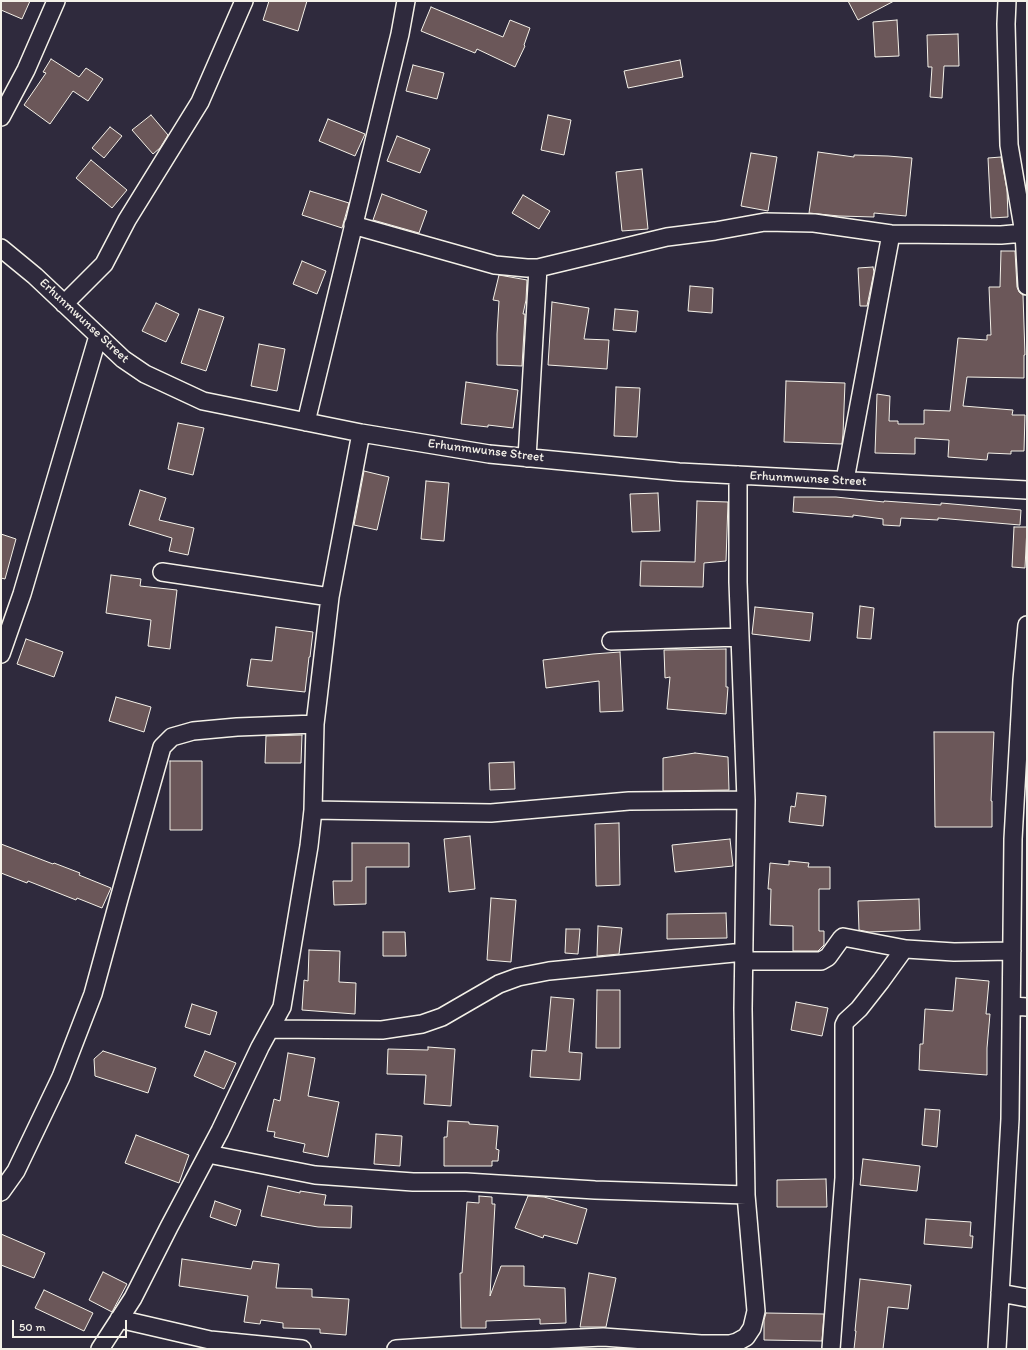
<!DOCTYPE html>
<style>
body{margin:0}
#map{position:relative;width:1028px;height:1350px;overflow:hidden;background:#2f2a3d;font-family:Itim,sans-serif}
canvas{display:block}
.frame{position:absolute;inset:0;border:2px solid #f4f1e8;pointer-events:none}
.scale{position:absolute;left:12px;top:1320px;width:115px;height:18px;box-sizing:border-box;border:2px solid #f4f1e8;border-top:0;padding-left:5px;font-size:12px;line-height:14px;white-space:nowrap;color:#f4f1e8;-webkit-text-stroke:3px #2f2a3d;paint-order:stroke}
</style>
<div id="map">
<canvas width="1028" height="1350"></canvas>
<div class="frame"></div>
<div class="scale">50 m</div>
</div>
<script>
const c = document.querySelector('canvas').getContext('2d');
c.lineJoin = 'round';
function paint(path, color) {
  c.fillStyle = color;
  c.fill(path, 'evenodd');
}
function shape(rows) {
  const path = new Path2D();
  for (const r of rows) {
    path.moveTo(r[0], r[1]);
    for (let i = 2; i < r.length; i += 2) path.lineTo(r[i], r[i + 1]);
  }
  return path;
}
function trace(path, color, width, dash) {
  c.strokeStyle = color;
  c.lineWidth = width;
  c.lineCap = dash ? 'butt' : 'round';
  c.setLineDash(dash || []);
  c.stroke(path);
}
function write(font, color, halo, rows, align = 'center') {
  c.font = font + ' Itim,sans-serif';
  c.lineWidth = 4;
  c.setLineDash([]);
  c.textBaseline = 'middle';
  c.strokeStyle = halo;
  c.fillStyle = color;
  for (const [text, x, y, turn = 0] of rows) {
    c.save();
    c.translate(x, y);
    c.rotate((+turn || 0) * Math.PI / 180);
    c.textAlign = isNaN(turn) ? turn : align;
    if (halo) c.strokeText(text, 0, 0);
    c.fillText(text, 0, 0);
    c.restore();
  }
}
const building = shape([
 [1,1,30,1,22,19,1,10,1,1],
 [269,1,307,1,298,31,263,20,269,1],
 [848,1,894,1,858,20,848,1],
 [431,7,503,37,510,20,530,28,524,45,525,46,515,67,477,49,475,53,421,31,431,7],
 [897,20,899,56,875,57,873,22,897,20],
 [958,34,959,66,944,66,942,98,930,97,932,67,928,67,927,35,958,34],
 [51,59,79,77,86,68,103,79,88,101,73,91,50,124,24,105,46,73,43,72,51,59],
 [680,60,683,77,628,88,624,71,680,60],
 [413,65,444,73,437,99,406,91,413,65],
 [151,115,168,135,160,148,153,154,132,130,151,115],
 [548,115,571,120,564,155,541,150,548,115],
 [328,119,365,134,355,156,319,141,328,119],
 [110,127,122,136,104,158,92,148,110,127],
 [397,136,430,149,420,173,387,161,397,136],
 [818,152,854,157,854,155,888,156,912,158,906,216,874,213,874,217,839,216,809,213,818,152],
 [751,153,777,157,768,211,741,206,751,153],
 [1001,157,1007,190,1008,217,991,218,988,158,1001,157],
 [91,160,127,190,112,208,76,178,91,160],
 [642,169,648,229,622,231,616,172,642,169],
 [310,191,349,203,342,228,302,215,310,191],
 [382,194,427,211,419,233,373,220,382,194],
 [523,195,550,211,539,229,512,213,523,195],
 [1001,251,1015,251,1017,287,1019,292,1023,295,1025,355,1024,355,1024,378,967,377,963,406,1013,410,1012,415,1025,415,1024,451,1011,451,1011,454,988,453,987,460,948,457,949,440,915,438,915,454,875,453,877,394,890,396,889,421,898,421,898,424,924,424,924,410,950,411,958,338,987,340,987,335,991,335,989,287,1000,287,1001,251],
 [302,261,326,271,317,294,293,284,302,261],
 [873,267,874,272,867,306,860,306,858,268,873,267],
 [499,275,527,280,526,300,523,314,525,314,522,366,497,365,497,334,499,301,493,300,499,275],
 [690,286,713,288,712,313,688,311,690,286],
 [552,302,589,308,584,339,609,340,607,369,548,365,552,302],
 [156,303,179,314,166,342,142,331,156,303],
 [199,309,224,317,206,371,181,363,199,309],
 [615,309,638,311,636,332,613,330,615,309],
 [259,344,285,349,277,391,251,386,259,344],
 [786,381,845,383,843,434,842,444,784,442,786,381],
 [466,382,518,390,513,428,488,425,488,427,461,424,466,382],
 [616,387,640,388,637,437,614,436,616,387],
 [178,423,204,428,193,475,168,469,178,423],
 [364,471,389,477,377,530,354,525,364,471],
 [426,481,449,483,444,541,421,539,426,481],
 [140,490,166,498,159,520,194,528,188,555,169,551,172,538,129,525,140,490],
 [658,493,660,531,632,532,630,494,658,493],
 [794,497,836,497,884,502,884,501,941,505,941,503,1021,510,1020,525,938,518,938,520,901,518,900,526,883,525,883,519,853,515,853,517,793,512,794,497],
 [697,501,728,502,726,561,704,563,703,587,640,586,641,561,695,562,697,501],
 [1014,527,1027,527,1025,568,1012,567,1014,527],
 [1,534,16,539,5,579,1,578,1,534],
 [111,575,141,579,140,586,177,590,170,649,148,646,151,620,106,613,111,575],
 [860,606,874,608,871,639,857,638,860,606],
 [755,607,813,613,810,641,752,634,755,607],
 [276,627,313,632,310,657,309,657,305,692,247,686,251,659,272,661,276,627],
 [26,639,63,652,54,677,17,664,26,639],
 [726,649,726,687,728,687,726,714,667,709,670,677,665,678,664,650,726,649],
 [620,652,623,711,600,712,599,681,546,688,543,660,593,654,620,652],
 [116,697,151,707,144,732,109,721,116,697],
 [934,732,994,732,991,801,992,801,992,827,935,827,934,732],
 [302,735,301,763,265,763,266,736,302,735],
 [695,753,728,757,729,790,663,791,663,758,695,753],
 [170,761,202,761,202,830,170,830,170,761],
 [514,762,515,789,490,790,489,763,514,762],
 [797,793,826,796,823,826,789,822,791,806,795,807,797,793],
 [619,823,620,885,596,886,595,824,619,823],
 [470,836,475,889,449,892,444,839,470,836],
 [730,839,733,866,675,872,672,845,730,839],
 [352,843,409,843,409,867,366,867,366,904,334,905,333,881,352,881,352,843],
 [1,844,53,864,54,863,80,873,79,875,111,888,102,908,77,898,76,900,28,881,27,883,1,873,1,844],
 [789,861,809,863,808,867,830,867,830,889,819,889,819,931,824,931,824,945,818,951,793,951,793,926,770,925,771,889,768,889,770,863,789,865,789,861],
 [491,898,516,900,511,962,487,960,491,898],
 [919,899,920,930,869,932,859,930,858,901,919,899],
 [726,913,727,938,667,939,667,914,726,913],
 [598,926,622,928,619,954,597,956,598,926],
 [566,929,580,929,578,954,565,953,566,929],
 [383,932,405,932,406,956,383,956,383,932],
 [309,950,340,951,339,982,356,983,355,1014,302,1010,304,980,308,981,309,950],
 [956,978,989,981,986,1014,990,1014,987,1048,987,1075,919,1070,920,1044,923,1044,925,1009,953,1011,956,978],
 [597,990,620,990,620,1048,596,1048,597,990],
 [551,997,574,999,569,1052,582,1053,580,1080,530,1077,532,1050,546,1051,551,997],
 [796,1002,828,1008,822,1036,791,1030,796,1002],
 [192,1004,217,1012,210,1035,185,1027,192,1004],
 [428,1047,455,1049,451,1106,424,1104,426,1075,387,1074,388,1049,428,1050,428,1047],
 [103,1051,156,1068,148,1093,95,1076,94,1059,103,1051],
 [205,1051,236,1063,224,1089,194,1076,205,1051],
 [288,1053,315,1058,308,1096,339,1102,328,1157,303,1152,305,1144,274,1137,275,1132,267,1131,274,1099,280,1101,288,1053],
 [925,1109,940,1110,937,1147,922,1145,925,1109],
 [448,1121,469,1122,469,1124,498,1126,496,1149,499,1150,498,1161,492,1161,492,1166,444,1166,444,1137,447,1137,448,1121],
 [376,1134,402,1136,400,1166,374,1164,376,1134],
 [136,1135,189,1155,179,1183,125,1163,136,1135],
 [863,1159,920,1166,917,1191,860,1185,863,1159],
 [826,1179,827,1207,777,1207,777,1180,826,1179],
 [268,1186,300,1193,300,1191,326,1195,324,1205,352,1206,351,1228,318,1227,300,1224,261,1216,268,1186],
 [479,1196,492,1197,492,1204,495,1204,490,1296,501,1266,524,1266,524,1286,565,1288,566,1323,540,1324,540,1319,486,1321,486,1328,461,1328,460,1273,462,1273,467,1202,479,1203,479,1196],
 [528,1196,544,1197,587,1209,577,1244,544,1235,543,1238,515,1228,528,1196],
 [215,1201,241,1210,236,1226,210,1217,215,1201],
 [926,1219,971,1222,970,1236,973,1236,972,1248,924,1244,926,1219],
 [1,1234,45,1253,34,1278,1,1265,1,1234],
 [182,1259,251,1269,253,1261,279,1264,276,1288,312,1289,312,1297,349,1299,346,1335,320,1333,320,1329,283,1328,283,1323,261,1320,260,1324,244,1322,248,1296,179,1286,182,1259],
 [103,1272,127,1284,112,1312,89,1300,103,1272],
 [589,1273,616,1278,606,1327,580,1327,589,1273],
 [860,1279,911,1285,908,1309,888,1307,883,1349,854,1349,856,1331,855,1331,860,1279],
 [44,1290,93,1313,84,1331,35,1308,44,1290],
 [766,1313,824,1314,822,1341,764,1340,764,1320,766,1313]
]);
const minor = shape([
 [1007,1,1006,24,1009,145,1024,233,1027,286],
 [1,117,26,70,56,1],
 [353,225,495,265,527,268,538,268,667,237,715,231,765,222,814,223,891,234,1001,235,1024,233],
 [1,248,35,276,123,359,145,374,203,401,361,433,489,454,679,472,1027,490],
 [64,304,104,264,127,220,200,102,244,1],
 [306,422,400,34,406,1],
 [527,458,538,268],
 [845,480,891,234],
 [162,572,330,597],
 [611,641,740,637],
 [1,654,22,594,98,336],
 [313,810,491,813,629,801,746,800],
 [744,961,821,961,828,957,841,939,843,937,906,949],
 [1012,1006,1027,1007],
 [271,1029,382,1030,422,1024,442,1017,499,984,518,977,549,971,744,952],
 [208,1154,315,1175,413,1182,466,1182,595,1190,746,1195],
 [1,1192,16,1171,61,1077,93,994,119,899,162,747,172,737,193,731,237,727,315,724],
 [1000,1293,1027,1298],
 [119,1319,210,1340,302,1349],
 [100,1349,133,1298,169,1227,220,1131,260,1047,282,1007,309,846,313,810,315,724,330,597,361,433],
 [396,1349,516,1341,603,1337,701,1344,730,1344,737,1342,746,1337,752,1328,756,1311,746,1195,743,1009,746,800,738,582,738,475],
 [831,1349,844,1178,844,1025,846,1021,859,1009,881,981,902,952,906,949,954,952,1012,951],
 [997,1349,1010,1119,1013,839,1022,680,1027,625]
]);
const streetNames = [
 ["Erhunmwunse Street",84,321,43],
 ["Erhunmwunse Street",486,451,7],
 ["Erhunmwunse Street",808,479,3]
];
paint(building, '#6b5759');
trace(building, '#f4f1e8', 1);
trace(minor, '#f4f1e8', 20);
trace(minor, '#2f2a3d', 17);
write('13px', '#f4f1e8', '#2f2a3d', streetNames);
</script>
